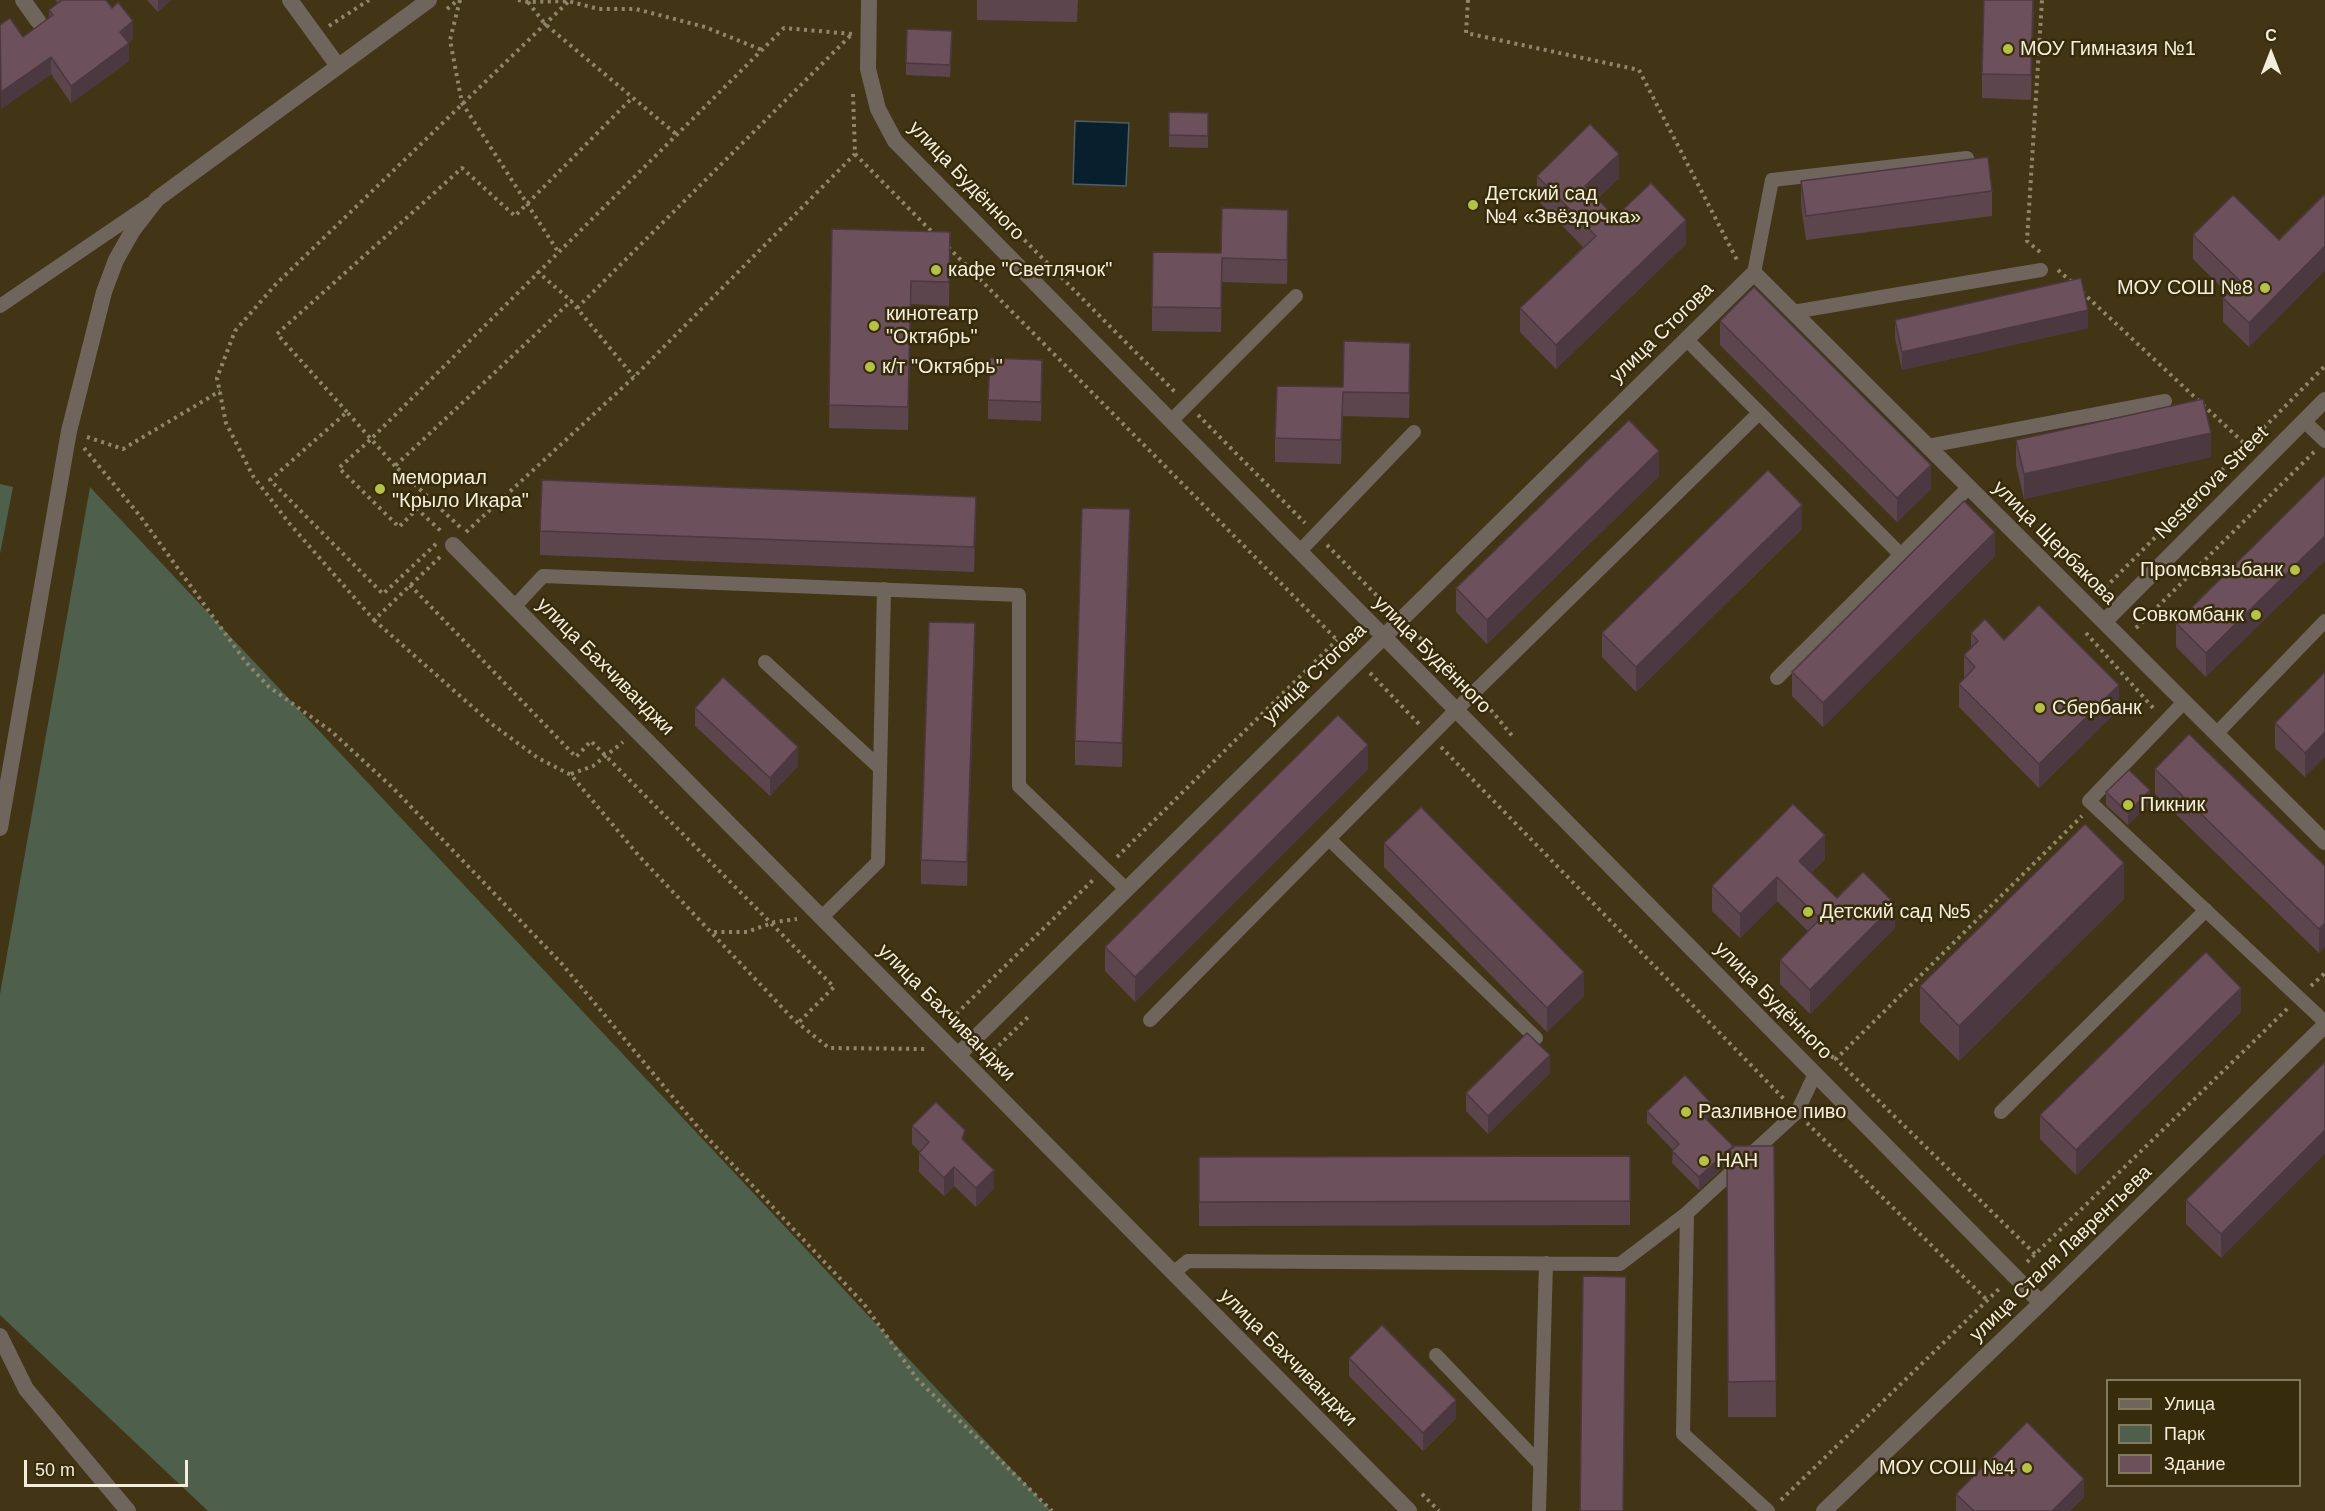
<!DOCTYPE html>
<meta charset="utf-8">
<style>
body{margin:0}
#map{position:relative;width:2325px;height:1511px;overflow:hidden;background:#413516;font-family:Helvetica,sans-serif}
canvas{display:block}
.legend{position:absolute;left:2106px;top:1379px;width:195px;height:108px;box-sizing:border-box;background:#362b0b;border:2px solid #82795e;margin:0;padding:8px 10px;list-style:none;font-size:18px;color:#f4eddb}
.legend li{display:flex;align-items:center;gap:12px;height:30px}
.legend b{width:30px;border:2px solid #82795e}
.north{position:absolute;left:2241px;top:24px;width:60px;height:60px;-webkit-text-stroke:4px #362b0b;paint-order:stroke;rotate:0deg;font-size:16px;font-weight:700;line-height:24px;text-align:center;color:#f4eddb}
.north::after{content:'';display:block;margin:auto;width:21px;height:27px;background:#f4eddb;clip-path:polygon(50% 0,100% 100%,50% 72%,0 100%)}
.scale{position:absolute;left:24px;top:1460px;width:164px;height:27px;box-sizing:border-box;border:3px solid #f4eddb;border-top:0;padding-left:8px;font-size:18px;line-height:21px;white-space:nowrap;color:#f4eddb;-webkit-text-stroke:4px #362b0b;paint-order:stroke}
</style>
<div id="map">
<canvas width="2325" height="1511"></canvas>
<ul class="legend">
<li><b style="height:8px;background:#70655d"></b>Улица</li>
<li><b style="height:16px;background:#4e5f4b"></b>Парк</li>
<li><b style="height:16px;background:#6c505b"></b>Здание</li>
</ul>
<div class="north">С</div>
<div class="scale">50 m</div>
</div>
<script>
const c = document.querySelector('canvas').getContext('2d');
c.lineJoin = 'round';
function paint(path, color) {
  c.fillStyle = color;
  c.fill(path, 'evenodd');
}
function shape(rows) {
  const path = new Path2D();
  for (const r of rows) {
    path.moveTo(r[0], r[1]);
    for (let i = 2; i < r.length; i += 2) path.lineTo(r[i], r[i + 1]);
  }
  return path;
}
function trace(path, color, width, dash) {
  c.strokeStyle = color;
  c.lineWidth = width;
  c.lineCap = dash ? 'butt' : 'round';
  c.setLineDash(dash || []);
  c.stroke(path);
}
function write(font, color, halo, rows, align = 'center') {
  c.font = font + ' Helvetica,sans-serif';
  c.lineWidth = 5;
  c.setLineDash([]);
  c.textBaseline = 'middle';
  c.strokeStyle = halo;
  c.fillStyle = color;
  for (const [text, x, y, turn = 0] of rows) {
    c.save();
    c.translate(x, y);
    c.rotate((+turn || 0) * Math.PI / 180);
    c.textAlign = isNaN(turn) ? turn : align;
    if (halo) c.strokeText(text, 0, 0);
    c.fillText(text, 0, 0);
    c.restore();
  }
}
const green = shape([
 [0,484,13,487,0,554],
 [90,487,820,1264,1051,1511,208,1511,0,1315,0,994]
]);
const water = shape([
 [1075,121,1129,123,1126,186,1073,184,1075,121]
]);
const path = shape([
 [460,0,450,40,462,103,557,250],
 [518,0,528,2,568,1,599,9,636,9,705,27,762,50],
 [1468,0,1466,33,1639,70,1738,262],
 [528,2,545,24,676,134],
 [447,9,458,0],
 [329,26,369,0],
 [853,94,855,154,934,234],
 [961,176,1176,393],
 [948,247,1346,649],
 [2040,252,2027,241,2042,0],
 [2058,270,2073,283],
 [537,271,571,301],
 [2082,292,2246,445],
 [577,308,851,35],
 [347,412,277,334,462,168,515,216,633,97],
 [1198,415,1305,523],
 [87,437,123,449,220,391],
 [84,448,140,516,245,661,269,687,331,731,393,788,562,964,702,1132,864,1304,917,1379,1052,1511],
 [395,466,371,439,339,468,399,527,417,509,442,532],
 [460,527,395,466,571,301,634,377],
 [466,532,634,377,855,154],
 [436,544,383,594,270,480,347,412,371,439,784,28,852,34],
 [1327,545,1389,608],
 [440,557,374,620,289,523,253,476,226,423,217,378,235,331,276,284,570,0],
 [410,585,576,757,591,741,834,987,798,1023],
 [2100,593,2325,366],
 [374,620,493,725,538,758,571,775,639,856,793,1019,829,1048,925,1049],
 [2136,628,2314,452],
 [1414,632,1462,679],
 [2086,633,2155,710],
 [1370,673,1419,724],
 [1486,704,1514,738],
 [1441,747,1785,1100],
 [571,774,593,766,623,742],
 [1117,857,1337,640],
 [714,932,747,932,775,922,797,919],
 [2311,986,2325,973],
 [951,1019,1094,879],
 [1818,1049,1836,1059],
 [988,1056,1030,1015],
 [1807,1123,1987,1300],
 [2035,1254,1836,1059,2082,816],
 [2027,1262,2288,1008],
 [1422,1494,1439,1511],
 [1781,1500,2000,1288]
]);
const service = shape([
 [1754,273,1772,180,1967,158],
 [0,306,150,204],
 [1793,312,2041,270],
 [1686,339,1901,555],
 [1171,421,1296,296],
 [2304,421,2325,441],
 [1928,446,2165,401],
 [1300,551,1414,432],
 [515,606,543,576,1019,595,1019,786,1126,889],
 [765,662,880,768],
 [1777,678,1969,487],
 [2184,702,2089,801,2325,1022],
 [2216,734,2325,621],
 [1329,839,1536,1038],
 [822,917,878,862,884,589],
 [1150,1020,1456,710,1759,413],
 [2001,1112,2206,910],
 [1687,1213,1683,1434,1768,1511],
 [1174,1272,1188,1261,1620,1264,1687,1213,1797,1112,1815,1074],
 [1436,1355,1540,1464],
 [1539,1511,1546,1263]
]);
const minor = shape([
 [23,0,38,21],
 [869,0,868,69,878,109,895,141,2041,1303],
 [453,545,1409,1511],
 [2104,622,2325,400],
 [958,1055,1754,273,2325,842],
 [0,1336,26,1389,128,1511],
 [1824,1511,2041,1303,2325,1025]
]);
const tertiary = shape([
 [290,0,338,66],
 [0,828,69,431,104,292,116,260,133,230,157,199,429,0]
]);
const wall = shape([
 [55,0,106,0,133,39,129,42,129,61,71,103,51,74,1,109,0,25,23,37,49,18,49,10,58,3],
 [147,0,171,0,158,12],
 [977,0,1078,0,1077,22,977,20],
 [2034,0,2031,100,1982,98,1982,74],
 [952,43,950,77,906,75,906,63],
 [1169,112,1208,113,1208,148,1169,147],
 [1537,176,1619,178,1597,199,1615,217,1686,244,1556,369,1520,332,1520,308,1583,247,1537,200],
 [1801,181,1992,191,1992,216,1806,240,1801,205],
 [2325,194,2325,270,2249,347,2223,322,2223,298,2228,294,2193,259,2193,235,2279,240],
 [832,229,950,232,949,306,911,304,908,430,829,428],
 [1288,234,1287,284,1222,282,1221,332,1152,331,1152,307,1221,253],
 [1895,320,2088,328,1902,370,1895,338],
 [1720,321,1931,489,1897,522,1720,345],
 [1410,367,1409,418,1343,416,1341,464,1275,462,1275,438,1343,387],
 [1042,378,1041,421,988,419,988,400],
 [2016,440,2211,457,2024,499,2016,465],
 [2325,475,2206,677,2176,647,2176,623],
 [1659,476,1487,644,1456,612,1456,588],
 [976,521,974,572,540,555,540,531],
 [1802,529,1636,692,1602,657,1602,633],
 [1130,534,1122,767,1075,765,1075,741],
 [1995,556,1823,727,1792,696,1792,672],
 [1971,633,2004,640,2119,709,2039,788,1959,707,1959,684,1964,679,1964,655,1971,648],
 [975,648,967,886,921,884,921,860],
 [2325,672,2305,777,2275,748,2275,723],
 [695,708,798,766,770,796,695,726],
 [1368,769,1135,1002,1105,971,1105,947],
 [2155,769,2325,866,2319,953,2155,794],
 [2106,792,2150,803,2128,825,2106,805],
 [1384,843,1584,996,1547,1032,1384,867],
 [1825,859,1811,873,1837,898,1895,928,1810,1014,1780,984,1780,960,1808,931,1777,901,1740,938,1712,911,1712,886],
 [2124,899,1959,1061,1920,1022,1920,986],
 [2241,1012,2076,1175,2040,1139,2040,1115],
 [2325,1062,2221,1258,2186,1224,2186,1200],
 [1550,1073,1488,1134,1466,1111,1466,1093],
 [1647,1111,1711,1115,1706,1120,1733,1148,1774,1146,1776,1417,1728,1417,1727,1164,1699,1190,1672,1163,1673,1150,1647,1123],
 [912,1126,965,1141,994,1188,976,1207,954,1186,944,1196,919,1172,919,1153,920,1152,912,1144],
 [1630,1156,1630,1225,1199,1226,1199,1157],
 [1349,1358,1456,1418,1423,1451,1349,1376],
 [1956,1494,2084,1497,2070,1511,1956,1511]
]);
const shadedWall = shape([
 [158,0,171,0,158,12],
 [2033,0,2034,0,2031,100,2031,75],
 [133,21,133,39,120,49,120,32],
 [129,43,129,61,71,103,71,86],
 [51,57,51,74,1,109,1,92],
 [1619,154,1619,178,1585,210,1585,186],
 [1686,220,1686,244,1556,369,1556,345],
 [2325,246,2325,270,2249,347,2249,323],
 [2088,310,2088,328,1902,370,1902,352],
 [1042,360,1042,378,1041,421,1041,402],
 [1343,392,1343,416,1341,464,1341,440],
 [2211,433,2211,457,2024,499,2024,474],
 [1659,451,1659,476,1487,644,1487,620],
 [1931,465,1931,489,1897,522,1897,498],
 [976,497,976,521,974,572,974,547],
 [1802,505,1802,529,1636,692,1636,667],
 [1130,509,1130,534,1122,767,1122,743],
 [1995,532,1995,556,1823,727,1823,703],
 [2325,536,2325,561,2206,677,2206,653],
 [975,623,975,648,967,886,967,862],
 [2119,685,2119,709,2039,788,2039,764],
 [2325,732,2325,757,2305,777,2305,753],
 [1368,745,1368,769,1135,1002,1135,977],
 [798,747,798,766,770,796,770,778],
 [2150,790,2150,803,2128,825,2128,813],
 [1825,835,1825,859,1799,885,1799,861],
 [2124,863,2124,899,1959,1061,1959,1026],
 [1777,877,1777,901,1740,938,1740,914],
 [1895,904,1895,928,1810,1014,1810,990],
 [2325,923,2325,947,2319,953,2319,929],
 [1584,972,1584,996,1547,1032,1547,1008],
 [2241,988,2241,1012,2076,1175,2076,1150],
 [1550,1055,1550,1073,1488,1134,1488,1116],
 [1711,1103,1711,1115,1700,1126,1700,1113],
 [2325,1130,2325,1154,2221,1258,2221,1234],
 [1733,1146,1733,1158,1699,1190,1699,1177],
 [954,1167,954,1186,944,1196,944,1178],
 [994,1170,994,1188,976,1207,976,1188],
 [1456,1400,1456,1418,1423,1451,1423,1433],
 [2084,1479,2084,1497,2070,1511,2052,1511]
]);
const building = shape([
 [62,0,106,0,112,8,118,2,133,21,120,32,129,43,71,86,51,57,1,92,0,25,10,18,23,37,53,15,49,10,62,0],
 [1984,0,2033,0,2031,75,1982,74,1984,0],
 [907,29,952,31,950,65,906,63,907,29],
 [1169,112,1208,113,1208,136,1169,135,1169,112],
 [1590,124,1619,154,1585,186,1615,217,1651,183,1686,220,1556,345,1520,308,1596,236,1537,176,1590,124],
 [1988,157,1992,191,1806,216,1801,181,1988,157],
 [2325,194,2325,246,2249,323,2223,298,2240,281,2193,235,2233,195,2279,240,2325,194],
 [1222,208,1288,210,1287,260,1222,258,1221,308,1152,307,1153,252,1221,253,1222,208],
 [832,229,950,232,949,282,911,281,908,407,829,405,832,229],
 [2081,278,2088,310,1902,352,1895,320,2081,278],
 [1754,287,1931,465,1897,498,1720,321,1754,287],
 [1344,341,1410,343,1409,393,1343,392,1341,440,1275,438,1277,386,1343,387,1344,341],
 [990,358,1042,360,1041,402,988,400,990,358],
 [2203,399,2211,433,2024,474,2016,440,2203,399],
 [1629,420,1659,451,1487,620,1456,588,1629,420],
 [1768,470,1802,505,1636,667,1602,633,1768,470],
 [2325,475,2325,536,2206,653,2176,623,2325,475],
 [542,480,976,497,974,547,540,531,542,480],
 [1964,501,1995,532,1823,703,1792,672,1964,501],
 [1082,508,1130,509,1122,743,1075,741,1082,508],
 [2039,605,2119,685,2039,764,1959,684,1975,667,1964,655,1978,641,1971,633,1985,619,2004,640,2039,605],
 [929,622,975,623,967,862,921,860,929,622],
 [2325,672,2325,732,2305,753,2275,723,2325,672],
 [723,677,798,747,770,778,695,708,723,677],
 [1338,715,1368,745,1135,977,1105,947,1338,715],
 [2189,734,2325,866,2325,923,2319,929,2155,769,2189,734],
 [2129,770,2150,790,2128,813,2106,792,2129,770],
 [1793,804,1825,835,1799,861,1837,898,1863,872,1895,904,1810,990,1780,960,1820,919,1777,877,1740,914,1712,886,1793,804],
 [1421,807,1584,972,1547,1008,1384,843,1421,807],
 [2085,824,2124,863,1959,1026,1920,986,2085,824],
 [2206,952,2241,988,2076,1150,2040,1115,2206,952],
 [1527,1033,1550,1055,1488,1116,1466,1093,1527,1033],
 [2325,1062,2325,1130,2221,1234,2186,1200,2325,1062],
 [1685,1075,1711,1103,1700,1113,1733,1146,1699,1177,1672,1151,1679,1144,1647,1111,1685,1075],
 [936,1102,965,1130,962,1139,994,1170,976,1188,954,1167,944,1178,919,1153,929,1142,912,1126,936,1102],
 [1735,1146,1774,1146,1776,1381,1728,1382,1727,1153,1735,1146],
 [1630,1156,1630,1201,1199,1202,1199,1157,1630,1156],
 [1583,1276,1626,1277,1623,1511,1580,1511,1583,1276],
 [1382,1325,1456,1400,1423,1433,1349,1358,1382,1325],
 [2027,1422,2084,1479,2052,1511,1974,1511,1956,1494,2027,1422]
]);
const markers = [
 [2008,49,6,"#b6c148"],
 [1473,205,6,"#b6c148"],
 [936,270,6,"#b6c148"],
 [2265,288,6,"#b6c148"],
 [874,326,6,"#b6c148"],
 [870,367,6,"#b6c148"],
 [380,489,6,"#b6c148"],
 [2295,570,6,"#b6c148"],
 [2256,615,6,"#b6c148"],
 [2040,708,6,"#b6c148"],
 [2128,805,6,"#b6c148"],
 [1808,912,6,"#b6c148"],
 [1686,1112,6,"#b6c148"],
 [1704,1161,6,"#b6c148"],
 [2027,1468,6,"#b6c148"]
];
const poiNames = [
 ["МОУ Гимназия №1",2020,49],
 ["Детский сад",1485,194],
 ["№4 «Звёздочка»",1485,217],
 ["кафе \"Светлячок\"",948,270],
 ["МОУ СОШ №8",2253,288,"right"],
 ["кинотеатр",886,314],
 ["\"Октябрь\"",886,337],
 ["к/т \"Октябрь\"",882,367],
 ["мемориал",392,478],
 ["\"Крыло Икара\"",392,501],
 ["Промсвязьбанк",2283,570,"right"],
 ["Совкомбанк",2244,615,"right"],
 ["Сбербанк",2052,708],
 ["Пикник",2140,805],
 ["Детский сад №5",1820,912],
 ["Разливное пиво",1698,1112],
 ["НАН",1716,1161],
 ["МОУ СОШ №4",2015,1468,"right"]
];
const streetNames = [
 ["улица Будённого",966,181,46],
 ["улица Стогова",1662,333,-44],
 ["Nesterova Street",2212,483,-45],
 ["улица Щербакова",2054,543,45],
 ["улица Будённого",1432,655,45],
 ["улица Бахчиванджи",605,667,45],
 ["улица Стогова",1315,674,-44],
 ["улица Будённого",1773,1001,45],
 ["улица Бахчиванджи",946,1013,45],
 ["улица Сталя Лаврентьева",2061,1254,-44],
 ["улица Бахчиванджи",1288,1358,45]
];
paint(green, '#4e5f4b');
paint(water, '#08202e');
trace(water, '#4f5e62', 1.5);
trace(path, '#90866c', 4, [3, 4.5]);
trace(service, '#70655d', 14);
trace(minor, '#70655d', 16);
trace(tertiary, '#70655d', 16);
paint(wall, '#5d454e');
paint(shadedWall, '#4c3840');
paint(building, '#6c505b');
trace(building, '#4c3840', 1.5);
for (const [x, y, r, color] of markers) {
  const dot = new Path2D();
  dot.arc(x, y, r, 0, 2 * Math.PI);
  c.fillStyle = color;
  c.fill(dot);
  trace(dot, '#362b0b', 2);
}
write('20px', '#f4eddb', '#362b0b', poiNames, 'left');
write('20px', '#f4eddb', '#362b0b', streetNames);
</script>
